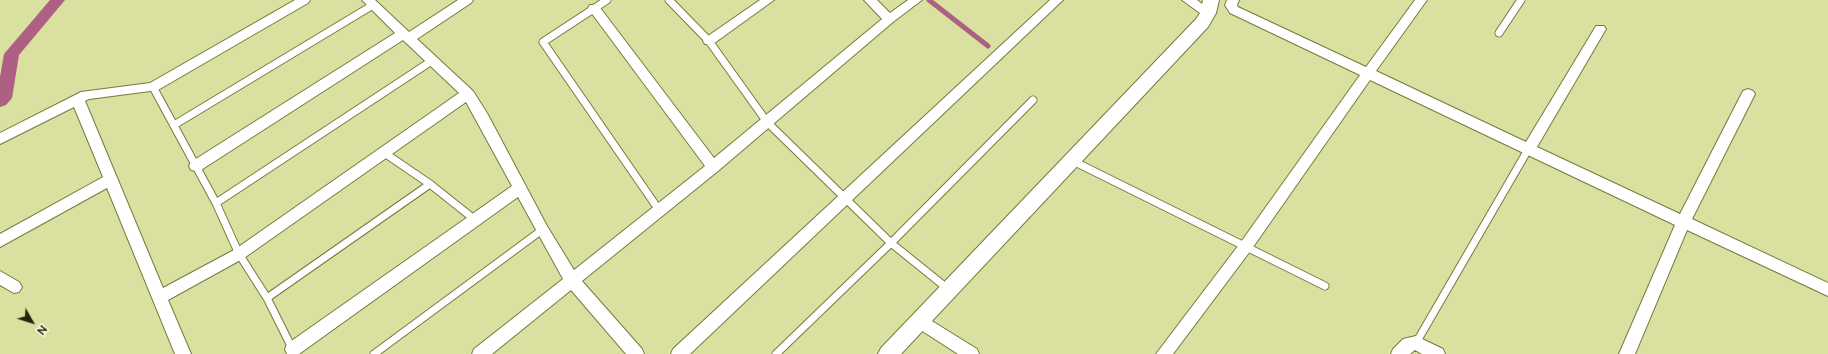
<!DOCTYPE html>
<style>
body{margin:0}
#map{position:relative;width:1828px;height:354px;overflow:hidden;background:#dae09f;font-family:Raleway,sans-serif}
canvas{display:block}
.north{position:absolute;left:12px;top:302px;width:40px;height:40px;-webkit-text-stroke:3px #fbfede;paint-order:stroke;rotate:129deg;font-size:11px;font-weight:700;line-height:16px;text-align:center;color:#23250b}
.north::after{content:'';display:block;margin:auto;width:14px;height:18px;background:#23250b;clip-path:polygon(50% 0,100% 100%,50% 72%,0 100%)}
</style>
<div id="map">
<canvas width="1828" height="354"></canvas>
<div class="north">N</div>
</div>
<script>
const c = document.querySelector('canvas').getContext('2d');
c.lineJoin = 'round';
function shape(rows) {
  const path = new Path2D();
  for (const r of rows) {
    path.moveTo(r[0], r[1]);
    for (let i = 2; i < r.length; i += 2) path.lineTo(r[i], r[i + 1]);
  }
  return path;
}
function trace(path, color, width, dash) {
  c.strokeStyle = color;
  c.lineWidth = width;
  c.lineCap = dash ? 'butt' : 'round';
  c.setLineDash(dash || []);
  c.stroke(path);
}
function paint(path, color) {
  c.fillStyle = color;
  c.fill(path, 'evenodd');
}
const stream = shape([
 [929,0,988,46]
]);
const canal = shape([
 [50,0,65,0,19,55,12,98,6,105,0,107,0,77,4,54,50,0]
]);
const service = shape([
 [607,0,543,42,659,210],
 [669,0,709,41,767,122,891,243,948,289],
 [1499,33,1521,0],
 [153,87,216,203,239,254,267,298,295,354],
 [174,125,373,5],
 [383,152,430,184,474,219],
 [1071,160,1325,286],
 [216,203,433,60],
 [267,298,430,184],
 [1416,343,1529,148],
 [374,354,542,230],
 [776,354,891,243,1033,100]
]);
const minor = shape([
 [295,0,310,0,308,3,158,90,89,99,85,101,163,288,234,250,459,93,403,40,201,170,196,171,191,170,189,166,191,162,395,33,362,0,375,0,409,32,458,0,473,0,471,3,417,39,473,91,487,113,547,226,574,270,705,166,590,11,588,8,590,5,598,5,714,158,882,19,864,0,877,0,890,13,908,0,922,0,893,22,718,171,582,281,642,349,644,354,626,354,571,290,492,354,472,354,474,349,563,279,518,197,299,354,287,354,285,349,287,344,512,186,466,102,244,258,168,300,191,354,175,354,107,188,0,247,0,234,103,177,74,107,0,144,0,133,81,92,150,83,295,0],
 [760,0,774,0,713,44,705,44,703,41,705,38,760,0],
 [1050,0,1063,0,690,354,671,354,673,349,1050,0],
 [1182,0,1197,0,1214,13,1212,16,1204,16,1182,0],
 [1227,0,1239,0,1237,5,1238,7,1366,67,1415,0,1427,0,1376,71,1526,142,1596,26,1604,26,1606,29,1537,147,1680,214,1743,91,1748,89,1753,91,1755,94,1692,219,1828,283,1828,296,1687,230,1635,354,1619,354,1675,225,1370,80,1251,250,1173,354,1156,354,1241,242,1360,75,1230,13,1225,5,1227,0],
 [0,271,19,282,22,287,19,292,14,293,0,285,0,271],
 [919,313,977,349,979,354,958,354,913,325,911,320,913,315,919,313],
 [1416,336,1443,349,1445,354,1422,354,1415,350,1410,354,1391,354,1393,349,1403,339,1416,336]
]);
const tertiary = shape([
 [1203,0,1219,0,1216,13,1208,27,901,354,878,354,881,348,1196,19,1200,13,1203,0]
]);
trace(stream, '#ad6083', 5);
paint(canal, '#ad6083');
trace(service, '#767a3d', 9);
trace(minor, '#767a3d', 2);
trace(tertiary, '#767a3d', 2);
trace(service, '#fff', 7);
paint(minor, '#fff');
paint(tertiary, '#fff');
</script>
